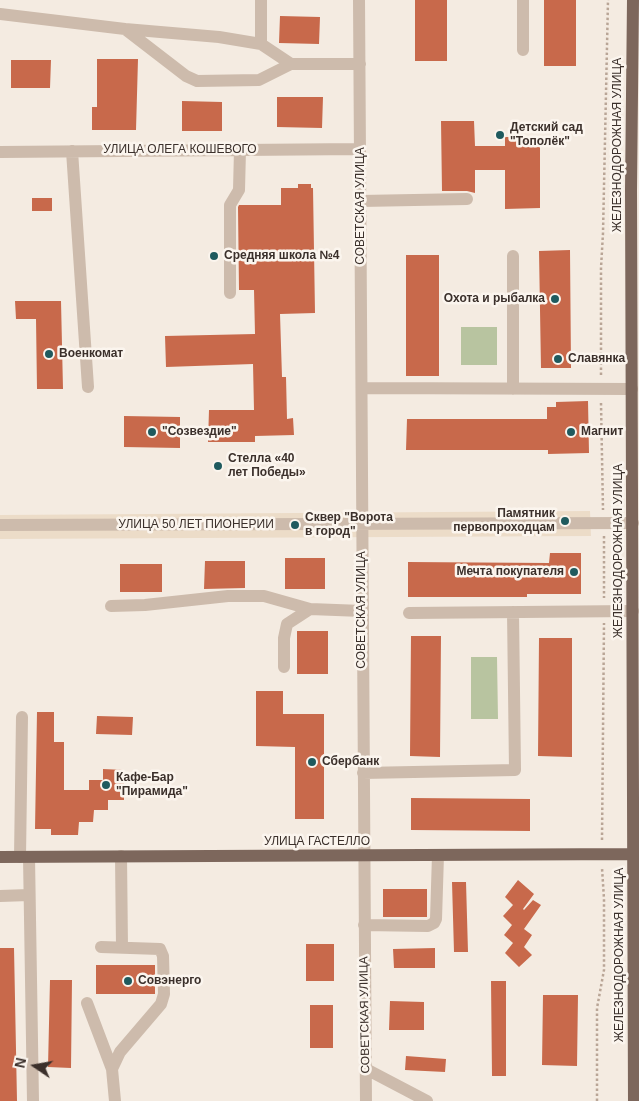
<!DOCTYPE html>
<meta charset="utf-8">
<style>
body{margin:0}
#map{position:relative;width:639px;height:1101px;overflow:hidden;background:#f4ebe1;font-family:Helvetica,sans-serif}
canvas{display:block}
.north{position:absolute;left:10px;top:1041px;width:50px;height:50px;-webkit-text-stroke:4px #fbf5ee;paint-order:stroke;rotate:282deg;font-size:14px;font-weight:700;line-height:20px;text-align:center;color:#3b302b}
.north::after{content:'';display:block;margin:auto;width:18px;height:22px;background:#3b302b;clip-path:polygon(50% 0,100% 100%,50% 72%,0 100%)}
</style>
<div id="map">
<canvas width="639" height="1101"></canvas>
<div class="north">N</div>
</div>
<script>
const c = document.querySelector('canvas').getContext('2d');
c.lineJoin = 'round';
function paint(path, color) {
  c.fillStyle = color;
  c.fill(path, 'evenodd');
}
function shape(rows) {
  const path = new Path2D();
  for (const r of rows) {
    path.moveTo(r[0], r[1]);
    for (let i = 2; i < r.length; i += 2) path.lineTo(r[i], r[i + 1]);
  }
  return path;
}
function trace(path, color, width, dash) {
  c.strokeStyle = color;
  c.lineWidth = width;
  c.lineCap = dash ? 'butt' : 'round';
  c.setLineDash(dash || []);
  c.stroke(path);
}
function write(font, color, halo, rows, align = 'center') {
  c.font = font + ' Helvetica,sans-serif';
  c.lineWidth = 5;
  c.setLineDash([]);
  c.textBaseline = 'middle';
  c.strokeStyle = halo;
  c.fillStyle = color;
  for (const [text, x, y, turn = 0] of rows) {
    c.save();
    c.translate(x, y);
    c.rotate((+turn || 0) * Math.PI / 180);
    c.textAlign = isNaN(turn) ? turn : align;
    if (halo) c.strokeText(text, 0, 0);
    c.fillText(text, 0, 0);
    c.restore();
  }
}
const green = shape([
 [461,327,497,327,497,365,461,365],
 [471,657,497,657,498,719,471,719]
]);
const plaza = shape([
 [590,511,591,536,0,539,0,515]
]);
const building = shape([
 [415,0,447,0,447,61,415,61],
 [544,0,576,0,576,66,544,66],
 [280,16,320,17,319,44,279,43],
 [97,59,138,59,136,130,92,130,92,107,97,107],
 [11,60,51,60,50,88,11,88],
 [277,97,323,97,322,128,277,127],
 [182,101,222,102,222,131,182,131],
 [441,121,474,121,475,146,505,146,505,137,540,137,540,208,505,209,505,170,475,170,475,193,467,191,442,191],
 [298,184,311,184,311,188,313,188,315,313,280,314,282,377,286,377,287,419,293,418,294,435,255,436,255,442,208,442,209,410,254,410,253,364,166,367,165,336,255,334,254,290,239,290,238,207,239,205,281,205,281,188,298,188],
 [32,198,52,198,52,211,32,211],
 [570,250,571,368,541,368,539,251],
 [406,255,439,255,439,376,406,376],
 [15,301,61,301,63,389,37,389,36,319,16,319],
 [588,401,589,453,548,454,548,450,406,450,407,419,547,419,547,407,556,407,556,402],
 [124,416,180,417,180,448,124,447],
 [550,553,581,553,581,594,527,594,527,597,408,597,408,562,549,563],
 [285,558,325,558,325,589,285,589],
 [205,561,245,561,245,588,204,589],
 [120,564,162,564,162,592,120,592],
 [297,631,328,631,328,674,297,674],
 [411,636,441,636,440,757,410,756],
 [539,638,572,638,572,757,538,756],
 [256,691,283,691,283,714,324,714,324,819,295,819,295,747,256,746],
 [37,712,54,712,54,742,64,742,64,790,89,790,89,780,103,780,103,769,124,770,124,800,108,800,108,810,94,810,93,822,79,822,78,835,51,835,51,829,35,829],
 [97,716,133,717,132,735,96,734],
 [411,798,530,799,530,831,411,830],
 [518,880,534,894,523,909,524,910,533,900,541,905,524,929,532,935,524,947,532,955,519,967,505,953,513,943,504,935,512,925,503,916,513,905,505,897],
 [452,882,466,882,468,952,454,952],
 [383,889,427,889,427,917,383,917],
 [306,944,334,944,334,981,306,981],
 [0,948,14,948,17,1101,0,1101],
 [435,948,435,968,394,968,393,949],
 [96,965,155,965,155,994,96,994],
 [50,980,72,980,71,1068,48,1067],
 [491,981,506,981,506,1076,492,1076],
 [543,995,578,995,577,1066,542,1065],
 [390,1001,424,1002,424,1030,389,1030],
 [310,1005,333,1005,333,1048,310,1048],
 [406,1056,446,1059,445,1072,405,1070]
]);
const path = shape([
 [601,375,601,268,603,233,608,0],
 [601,403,603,510],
 [604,536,604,598],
 [602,840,604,623],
 [597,1101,597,1008,604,970,604,899,602,868]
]);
const minor = shape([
 [359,0,366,1101],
 [0,14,125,29,186,76,197,81,259,80,291,64,360,64],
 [125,29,219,37,261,44,291,64],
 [261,44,261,0],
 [523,50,523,0],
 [72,151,88,387],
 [0,152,360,149],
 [361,201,467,199],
 [513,256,513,389],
 [230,293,230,205,239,190,240,150],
 [362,388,632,389],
 [0,525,633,523],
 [111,606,145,605,228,596,264,596,310,609,362,611],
 [409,613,633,611],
 [284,667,284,638,287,624,310,609],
 [363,773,515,770,513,612],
 [121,856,122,947],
 [20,857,22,717],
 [29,857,33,1101],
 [0,896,29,895],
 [364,925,428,926,434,923,436,919,438,855],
 [101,947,160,949,163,956,164,994,161,1004,120,1052,112,1069,115,1101],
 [87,1003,112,1069],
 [366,1069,427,1101]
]);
const major = shape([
 [633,0,631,190,634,1101],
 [0,857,634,854]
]);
const markers = [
 [500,135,5,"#1f5a5e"],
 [214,256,5,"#1f5a5e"],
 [555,299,5,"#1f5a5e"],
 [49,354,5,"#1f5a5e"],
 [558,359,5,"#1f5a5e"],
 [152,432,5,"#1f5a5e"],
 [571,432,5,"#1f5a5e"],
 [218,466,5,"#1f5a5e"],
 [565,521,5,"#1f5a5e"],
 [295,525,5,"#1f5a5e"],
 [574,572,5,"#1f5a5e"],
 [312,762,5,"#1f5a5e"],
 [106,785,5,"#1f5a5e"],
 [128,981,5,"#1f5a5e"]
];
const poiNames = [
 ["Детский сад",510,128],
 ["\"Тополёк\"",510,142],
 ["Средняя школа №4",224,256],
 ["Охота и рыбалка",545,299,"right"],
 ["Военкомат",59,354],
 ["Славянка",568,359],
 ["\"Созвездие\"",162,432],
 ["Магнит",581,432],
 ["Стелла «40",228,459],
 ["лет Победы»",228,473],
 ["Памятник",555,514,"right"],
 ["первопроходцам",555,528,"right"],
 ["Сквер \"Ворота",305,518],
 ["в город\"",305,532],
 ["Мечта покупателя",564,572,"right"],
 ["Сбербанк",322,762],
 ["Кафе-Бар",116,778],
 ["\"Пирамида\"",116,792],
 ["Совэнерго",138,981]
];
const streetNames = [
 ["ЖЕЛЕЗНОДОРОЖНАЯ УЛИЦА",618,145,-90],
 ["УЛИЦА ОЛЕГА КОШЕВОГО",180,150],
 ["СОВЕТСКАЯ УЛИЦА",361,206,-90],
 ["УЛИЦА 50 ЛЕТ ПИОНЕРИИ",196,525],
 ["ЖЕЛЕЗНОДОРОЖНАЯ УЛИЦА",619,551,-90],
 ["СОВЕТСКАЯ УЛИЦА",362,610,-90],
 ["УЛИЦА ГАСТЕЛЛО",317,842],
 ["ЖЕЛЕЗНОДОРОЖНАЯ УЛИЦА",620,955,-90],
 ["СОВЕТСКАЯ УЛИЦА",365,1015,-91]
];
paint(green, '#b8c4a0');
paint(plaza, '#ecdcc8');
paint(building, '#c8694b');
trace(path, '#b9a596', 2.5, [2.5, 2.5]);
trace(minor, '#cdbbac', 12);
trace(major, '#7d675c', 12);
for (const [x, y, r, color] of markers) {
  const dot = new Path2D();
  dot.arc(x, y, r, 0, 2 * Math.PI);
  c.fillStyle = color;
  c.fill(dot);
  trace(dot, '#fbf5ee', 2);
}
write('bold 12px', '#3b302b', '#fbf5ee', poiNames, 'left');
write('12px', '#3b302b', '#fbf5ee', streetNames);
</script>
